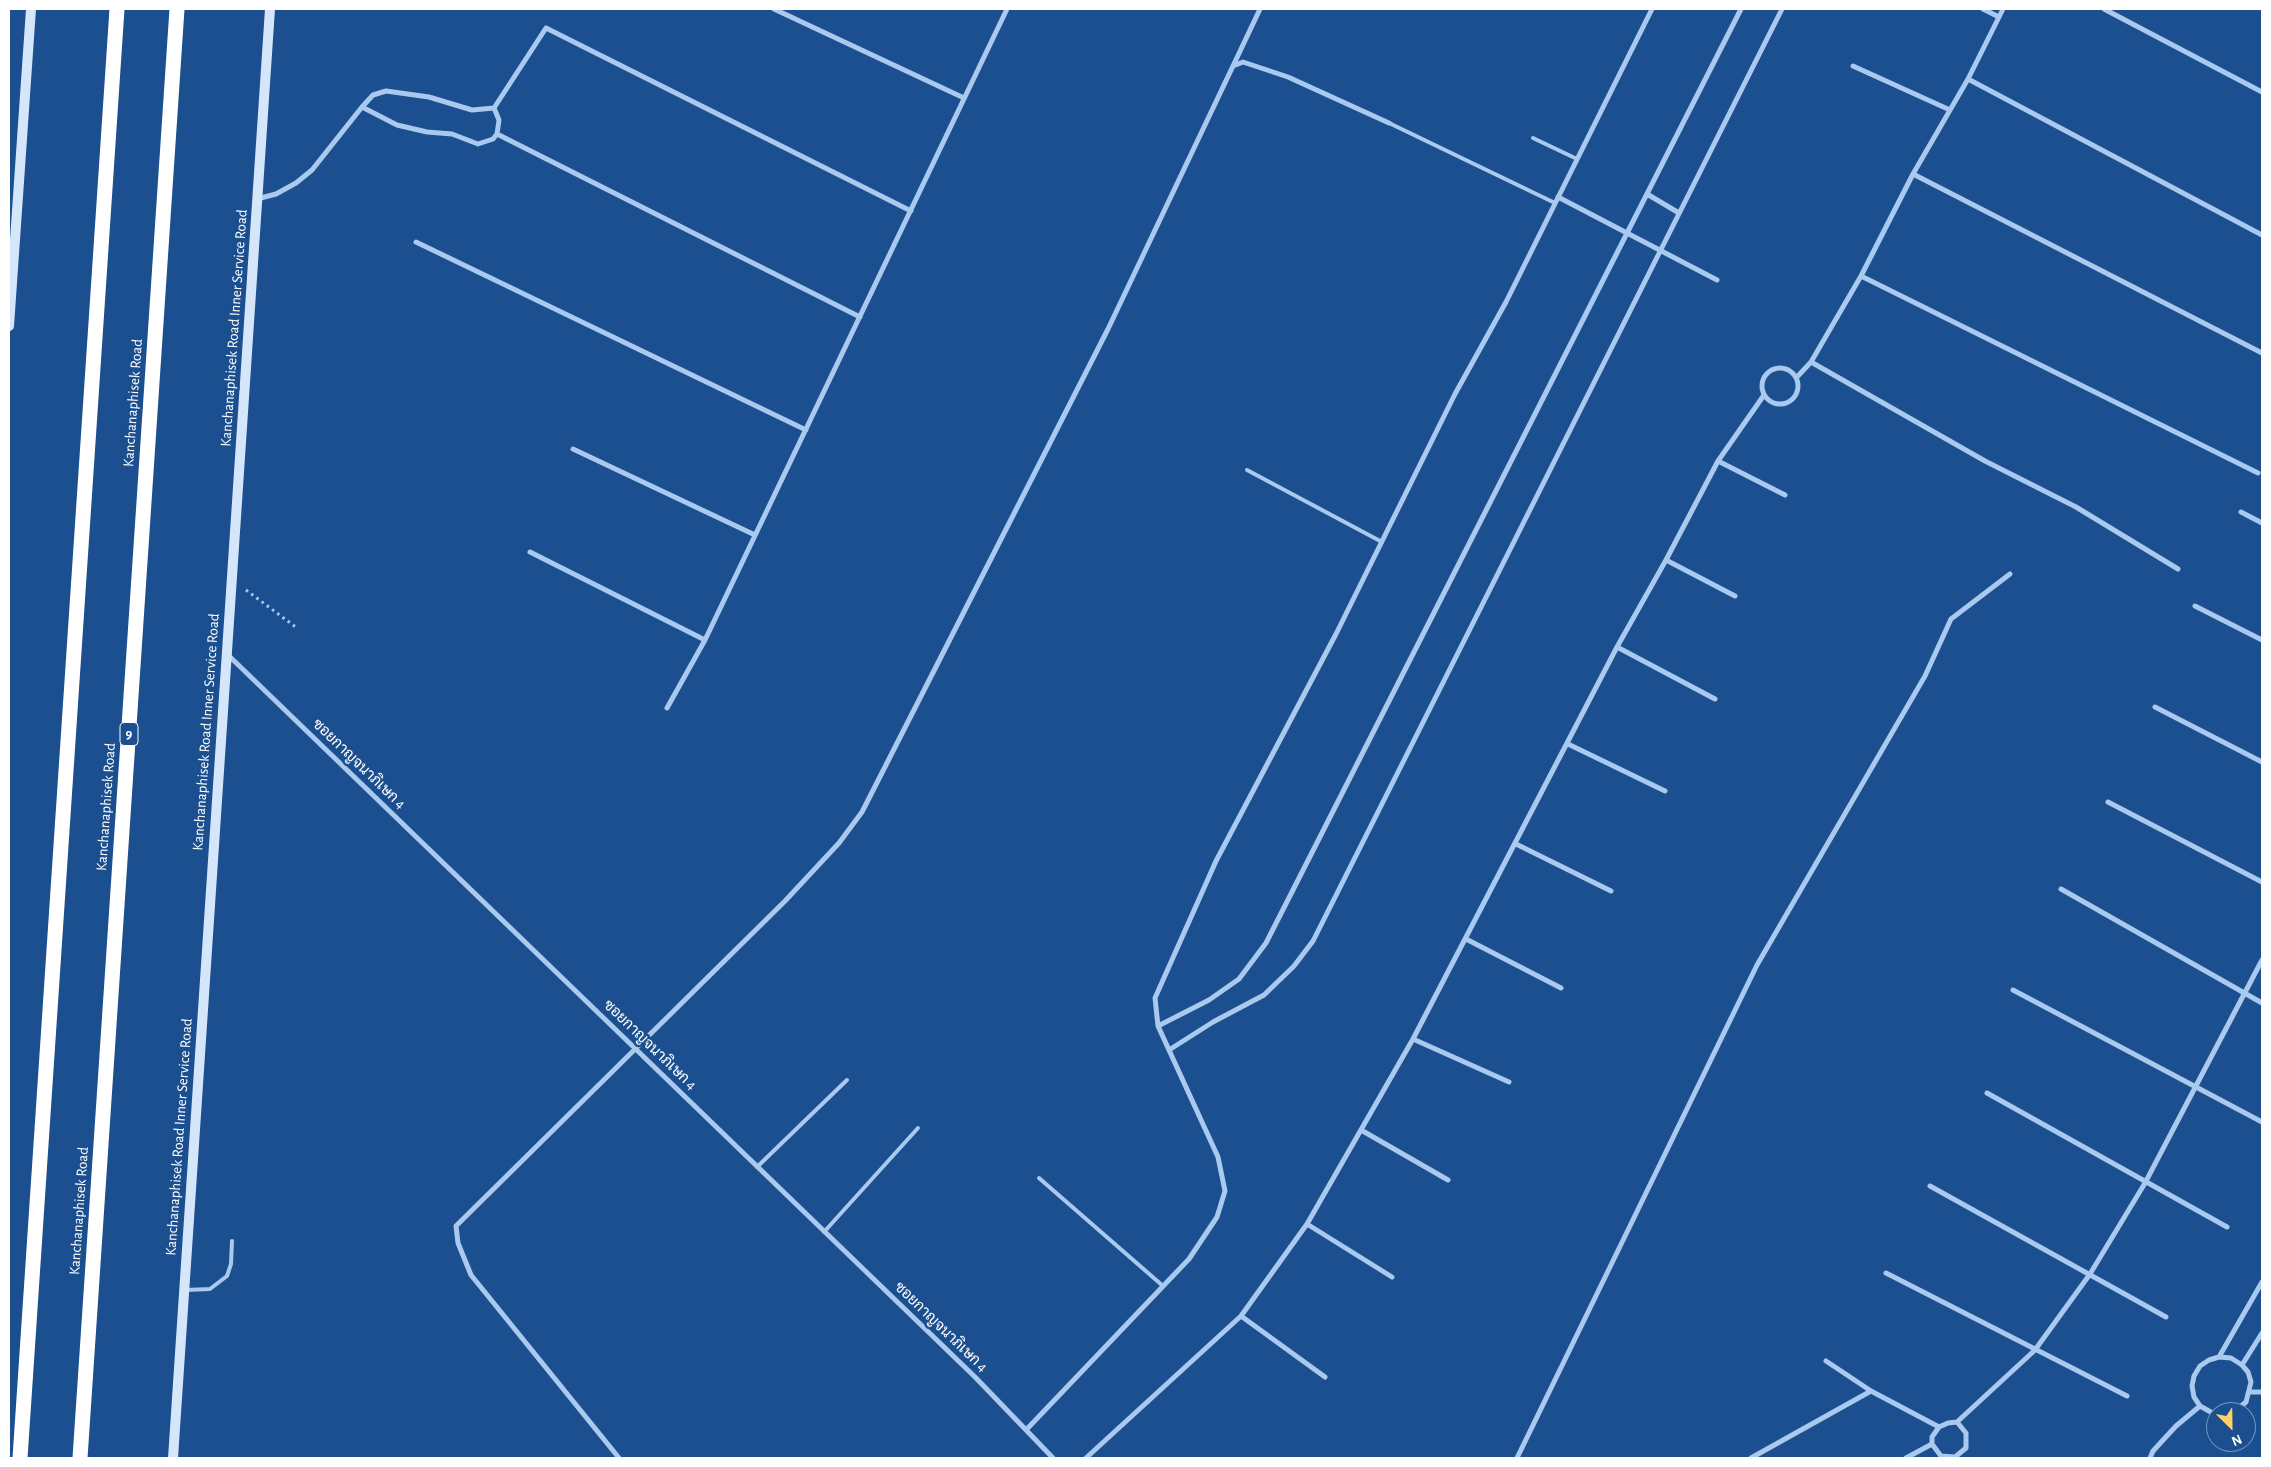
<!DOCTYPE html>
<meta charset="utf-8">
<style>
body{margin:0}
#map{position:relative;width:2271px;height:1467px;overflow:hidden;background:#1b4f8f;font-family:"Alegreya Sans",sans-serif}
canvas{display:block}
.frame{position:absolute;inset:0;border:10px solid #fff;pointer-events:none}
.north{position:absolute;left:2206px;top:1402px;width:50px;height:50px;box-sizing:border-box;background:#1b4f8f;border:1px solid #7695bc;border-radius:50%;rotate:157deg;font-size:14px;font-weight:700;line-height:20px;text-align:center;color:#fff}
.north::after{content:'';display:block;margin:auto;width:18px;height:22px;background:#ffd166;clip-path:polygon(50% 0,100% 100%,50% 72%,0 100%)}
</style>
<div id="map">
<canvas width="2271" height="1467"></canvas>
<div class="frame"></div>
<div class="north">N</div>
</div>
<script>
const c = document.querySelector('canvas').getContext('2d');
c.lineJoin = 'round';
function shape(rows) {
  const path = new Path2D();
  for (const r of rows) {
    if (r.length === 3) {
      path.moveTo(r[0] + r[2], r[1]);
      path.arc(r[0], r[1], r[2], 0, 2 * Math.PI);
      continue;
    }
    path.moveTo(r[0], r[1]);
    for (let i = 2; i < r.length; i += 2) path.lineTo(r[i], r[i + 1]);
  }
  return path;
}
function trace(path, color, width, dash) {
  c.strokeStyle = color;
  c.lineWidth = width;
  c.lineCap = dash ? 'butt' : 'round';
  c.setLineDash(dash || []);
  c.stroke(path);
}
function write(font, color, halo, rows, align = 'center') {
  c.font = font + ' "Alegreya Sans",Sarabun,sans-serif';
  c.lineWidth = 5;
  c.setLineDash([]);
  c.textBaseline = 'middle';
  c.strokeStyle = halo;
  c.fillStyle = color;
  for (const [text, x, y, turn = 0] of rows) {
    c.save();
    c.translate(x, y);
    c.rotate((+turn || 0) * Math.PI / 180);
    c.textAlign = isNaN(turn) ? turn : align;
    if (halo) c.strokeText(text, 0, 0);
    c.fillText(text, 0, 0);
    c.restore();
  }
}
const path = shape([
 [246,590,297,628]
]);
const service = shape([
 [1389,123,1555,203],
 [1533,138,1577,159],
 [1247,470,1382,542],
 [757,1167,847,1080],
 [1039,1178,1163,1286],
 [824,1232,918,1128],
 [186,1290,210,1289,227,1276,231,1264,232,1241]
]);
const minor = shape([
 [774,9,964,98],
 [1983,9,1999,17],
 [2003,9,1968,79,1913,174,1861,276,1811,362,1985,461,2076,507,2178,569],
 [2104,9,2262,92],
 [1233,66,1260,9],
 [1853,66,1950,110],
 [1968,79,2262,235],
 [362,107,373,95,386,91,429,97,472,110,494,108],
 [494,108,546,28,911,211],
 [497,134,860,317],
 [1913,174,2262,353],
 [1647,194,1679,213],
 [1558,197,1717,280],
 [257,199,276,194,296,183,312,170,362,107,397,125,427,132,452,134,478,144,493,139,497,134,499,120,494,108],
 [416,242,806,430],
 [1861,276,2258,473],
 [1780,386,18],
 [1797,377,1811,362],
 [573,449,755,535],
 [1718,461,1785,495],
 [2241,512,2262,523],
 [530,552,705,640],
 [1666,560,1735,596],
 [2195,606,2262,640],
 [1617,647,1715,699],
 [227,654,975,1377,1053,1458],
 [2155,707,2262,762],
 [667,708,705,640,1007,9],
 [1568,744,1665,791],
 [2108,802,2262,882],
 [1516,844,1611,891],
 [2061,889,2262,1003],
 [1466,939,1561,988],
 [2013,990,2262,1122],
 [1158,1026,1209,1000,1239,979,1266,943,1741,9],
 [1413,1039,1509,1082],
 [1169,1050,1213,1022,1264,995,1294,966,1313,941,1782,9],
 [1987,1093,2227,1227],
 [1361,1130,1448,1180],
 [1930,1186,2166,1317],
 [1307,1224,1392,1277],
 [1886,1273,2127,1396],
 [1241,1316,1325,1377],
 [2219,1357,2262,1282],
 [1826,1361,1871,1391,1939,1427],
 [2242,1365,2262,1333],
 [2250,1392,2262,1392],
 [2216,1415,2200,1406,2194,1397,2192,1386,2194,1376,2200,1366,2209,1360,2219,1357,2231,1358,2242,1365,2248,1372,2251,1382,2246,1402,2234,1412],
 [1957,1422,2035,1350,2090,1274,2145,1183,2262,960],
 [1957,1422,1966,1433,1966,1448,1955,1457,1941,1456,1932,1444,1932,1437,1939,1427,1948,1423,1957,1422],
 [1026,1430,1189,1259,1217,1217,1225,1191,1218,1157,1158,1026,1155,998,1216,861,1336,634,1455,394,1506,302,1652,9],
 [619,1458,471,1275,458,1243,456,1226,785,901,839,843,862,812,1108,329,1233,66,1243,62,1288,77,1389,123],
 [1086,1458,1241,1316,1307,1224,1413,1039,1617,647,1666,560,1718,461,1764,395],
 [1517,1458,1757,965,1925,676,1951,619,2010,574],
 [1751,1458,1871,1391],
 [1906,1458,1932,1444],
 [2150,1458,2153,1451,2176,1426,2200,1406]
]);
const secondary = shape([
 [9,326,31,9],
 [173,1458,270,9]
]);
const motorway = shape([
 [20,1458,117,9],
 [80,1458,177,9]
]);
const shields = [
 [129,734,18]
];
const shieldNames = [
 ["9",129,734]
];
const streetNames = [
 ["Kanchanaphisek Road Inner Service Road",234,328,-86],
 ["Kanchanaphisek Road",133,403,-86],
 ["Kanchanaphisek Road Inner Service Road",206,732,-86],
 ["ซอยกาญจนาภิเษก 4",359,764,44],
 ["Kanchanaphisek Road",106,807,-86],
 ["ซอยกาญจนาภิเษก 4",650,1045,44],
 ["Kanchanaphisek Road Inner Service Road",179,1137,-86],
 ["Kanchanaphisek Road",79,1211,-86],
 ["ซอยกาญจนาภิเษก 4",941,1327,44]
];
trace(path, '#a9c9ee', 3, [2.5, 4]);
trace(service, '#a9c9ee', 4);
trace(minor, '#a9c9ee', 5);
trace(secondary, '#d6e6fa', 10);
trace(motorway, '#fff', 15);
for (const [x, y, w] of shields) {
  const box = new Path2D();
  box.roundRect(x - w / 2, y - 11.5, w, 23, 4);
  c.fillStyle = '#1b4f8f';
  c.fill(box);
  trace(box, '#fff', 1);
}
write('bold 14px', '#fff', null, shieldNames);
write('15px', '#fff', '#1b4f8f', streetNames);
</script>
